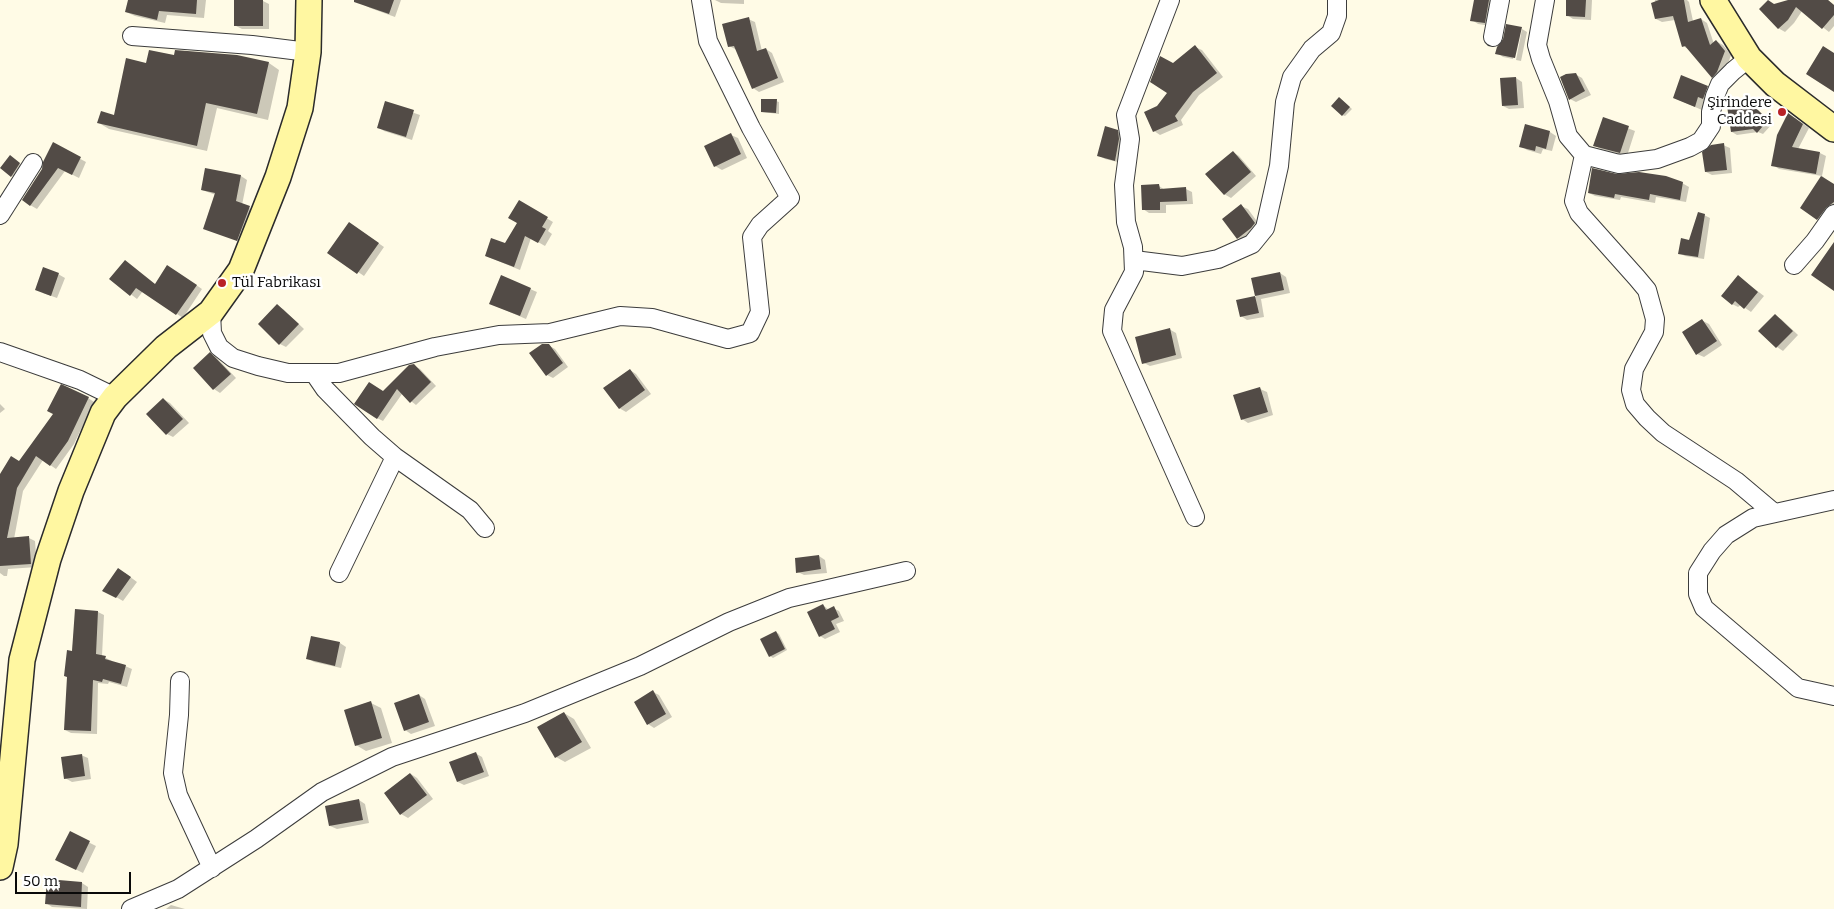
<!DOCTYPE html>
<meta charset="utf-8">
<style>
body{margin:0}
#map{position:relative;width:1834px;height:909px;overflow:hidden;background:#fffbe6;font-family:Bitter,serif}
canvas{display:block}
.scale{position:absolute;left:15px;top:872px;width:116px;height:22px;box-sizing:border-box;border:2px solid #090909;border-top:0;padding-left:6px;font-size:15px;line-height:18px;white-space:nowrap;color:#090909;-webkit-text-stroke:4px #fff;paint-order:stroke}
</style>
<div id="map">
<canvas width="1834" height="909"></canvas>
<div class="scale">50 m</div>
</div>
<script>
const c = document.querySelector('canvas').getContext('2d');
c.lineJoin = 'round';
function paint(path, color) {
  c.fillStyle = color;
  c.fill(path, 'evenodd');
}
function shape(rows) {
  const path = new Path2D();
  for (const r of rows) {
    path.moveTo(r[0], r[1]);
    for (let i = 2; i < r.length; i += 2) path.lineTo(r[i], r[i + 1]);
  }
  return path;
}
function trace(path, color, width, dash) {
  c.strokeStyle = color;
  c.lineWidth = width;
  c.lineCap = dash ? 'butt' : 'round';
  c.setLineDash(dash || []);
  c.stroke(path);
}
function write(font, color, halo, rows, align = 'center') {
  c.font = font + ' Bitter,serif';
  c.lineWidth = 5;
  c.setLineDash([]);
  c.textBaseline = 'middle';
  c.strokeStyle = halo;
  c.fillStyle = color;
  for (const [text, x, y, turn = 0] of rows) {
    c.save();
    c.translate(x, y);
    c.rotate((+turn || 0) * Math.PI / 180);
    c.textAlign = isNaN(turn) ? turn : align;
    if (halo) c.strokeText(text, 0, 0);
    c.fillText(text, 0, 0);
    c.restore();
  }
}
const shadow = shape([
 [129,0,206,0,204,18,167,15,165,23,135,16,126,12],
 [366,0,401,0,395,17,370,8,364,5],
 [715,0,744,0,744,4,721,3],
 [1475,0,1496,0,1491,26,1478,24,1472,20],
 [1568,0,1592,0,1591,20,1573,19,1567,15],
 [1655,0,1687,0,1689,2,1693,21,1701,19,1707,23,1714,44,1716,41,1723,45,1731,55,1724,75,1719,80,1712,77,1690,50,1683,46,1675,20,1662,22,1656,19],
 [1798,0,1828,0,1834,5,1834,26,1829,32,1802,11,1794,23,1785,32,1778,28,1775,5],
 [263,1,269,4,269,29,242,29,236,26],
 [748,19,755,22,762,51,766,49,772,53,784,82,759,92,753,88,737,50,729,46],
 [1520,28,1513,59,1503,57,1497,53],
 [1522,29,1527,32,1521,61,1516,60],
 [1195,47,1202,50,1223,77,1199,95,1181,120,1183,125,1160,135,1154,131,1158,107,1169,92,1173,65],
 [237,56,269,63,279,70,268,120,217,108,207,151,109,129,99,123,115,117,175,57],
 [1575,74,1582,78,1591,95,1576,102,1570,99],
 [1516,78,1522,82,1524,108,1509,109,1503,106],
 [1707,87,1713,90,1710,101,1705,100,1702,110,1674,98],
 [1342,100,1352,109,1345,116,1342,115],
 [776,101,779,102,779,114,762,112],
 [385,103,420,115,412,140,384,131,378,127],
 [1750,104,1773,123,1763,134,1758,132,1737,135,1732,132],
 [1795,118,1809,128,1798,149,1820,153,1826,156,1822,176,1779,169,1773,165],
 [1604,119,1635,131,1627,156,1601,149,1595,146],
 [1117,131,1124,135,1122,163,1105,159,1098,155],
 [1550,132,1556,136,1552,151,1543,149,1541,154,1527,150,1521,146],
 [731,135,738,138,747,158,722,170,715,166],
 [53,144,86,162,79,178,65,171,37,209,30,205],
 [1723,145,1730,148,1732,173,1712,175,1706,172],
 [1233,152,1239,156,1256,176,1231,198,1224,194],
 [11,157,26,168,18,180,1,168],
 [241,176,247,180,242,205,256,211,244,243,204,228,216,195,202,190],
 [1617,176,1682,183,1689,187,1686,202,1656,197,1655,203,1621,197,1620,200,1595,196,1589,193],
 [1822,176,1834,185,1834,210,1824,222,1801,208],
 [1159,186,1165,190,1186,189,1192,192,1193,204,1166,205,1166,213,1149,213,1143,209],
 [519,202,553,222,548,231,552,234,545,246,531,238,520,270,486,256,505,245,519,223],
 [1241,206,1248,209,1261,227,1244,242,1238,238],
 [1704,215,1710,218,1704,259,1685,256,1679,253,1690,241],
 [355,227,384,247,364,276,329,252],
 [174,270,202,289,183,318,143,291,137,299,111,279,156,285],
 [1280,273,1286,277,1290,293,1261,299,1264,317,1247,320,1241,316,1238,301,1256,297,1252,279],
 [58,274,65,278,57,298,43,293],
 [502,277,537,292,526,319,491,304],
 [1739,277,1764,296,1751,312,1741,305,1738,307,1732,304],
 [277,306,283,309,304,329,286,347,280,344],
 [1775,316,1781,319,1798,335,1783,351,1777,347,1760,331],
 [1703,321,1709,324,1722,345,1704,357,1697,354],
 [1169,329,1176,333,1182,358,1150,366,1144,363],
 [548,345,555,349,568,367,553,378,547,375],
 [210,354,216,357,236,378,220,393,214,389,195,368],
 [413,365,420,369,436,386,416,405,402,394,383,421,377,418,383,392],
 [630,370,636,374,651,394,626,412,619,408],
 [1260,389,1267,392,1273,415,1248,423,1242,419],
 [88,398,94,402,74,444,56,469,43,460,23,491,14,539,29,538,35,541,37,567,8,569,7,576,4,576,0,573,0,477,20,462],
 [163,399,170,403,189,423,173,437,167,434],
 [0,404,5,409,0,413],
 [819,556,825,560,827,573,804,575,798,572],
 [125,573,137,582,123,601,104,590],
 [823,605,829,610,833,608,839,611,844,621,836,624,840,632,825,639,820,636],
 [76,610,98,612,104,615,102,656,112,661,111,662,125,666,132,669,127,687,109,682,108,684,98,683,97,734,71,733,65,730],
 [776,632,779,634,787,650,773,658,770,656],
 [340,643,346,647,341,668,314,662,308,658],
 [653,692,659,695,672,717,654,728,648,724],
 [419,695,425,699,435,726,411,734,405,730],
 [371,703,381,708,392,743,366,751,356,745],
 [564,713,574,719,591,748,565,762,556,757],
 [475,753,482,757,489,776,464,785,458,782],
 [81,755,88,758,91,779,72,782,65,778],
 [411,774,417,778,433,799,408,818,401,814,385,793],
 [359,800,365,804,369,823,337,829,330,826],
 [70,833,96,846,83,873,63,863],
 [48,880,82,883,88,887,87,909,52,907,46,903],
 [171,905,185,909,166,909]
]);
const building = shape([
 [128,0,197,0,196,14,159,11,157,20,125,12],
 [234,0,263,0,263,26,234,26],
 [354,0,394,0,389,14,354,2],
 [1474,0,1489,0,1485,23,1470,21],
 [1566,0,1586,0,1585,17,1566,16],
 [1659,0,1684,0,1688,22,1701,18,1710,45,1716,40,1725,51,1717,72,1712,78,1685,46,1682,47,1673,16,1655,19,1651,3],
 [1768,0,1774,4,1788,0,1828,0,1834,5,1834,15,1822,29,1796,7,1788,20,1778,29,1759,9],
 [749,17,757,51,766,48,778,78,752,89,734,46,728,47,722,24],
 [1506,24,1522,27,1515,58,1495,54,1497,47,1503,39],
 [1195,45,1217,73,1193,92,1175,116,1178,121,1153,132,1144,112,1157,106,1167,93,1150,82,1160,56,1173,63],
 [1823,46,1834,53,1834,92,1806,74],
 [149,50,174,55,175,50,237,55,269,62,257,114,206,103,197,146,97,123,101,111,114,115,126,58,146,63],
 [1576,73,1585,91,1569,100,1560,77,1566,74],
 [1681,75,1708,86,1703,99,1698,97,1695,107,1673,98],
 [1516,77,1518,105,1502,106,1500,78],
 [1339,97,1350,107,1342,116,1331,106],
 [761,99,777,99,776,113,761,112],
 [385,101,414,110,406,137,377,128],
 [1750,102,1768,120,1757,133,1753,129,1731,132,1727,106],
 [1788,113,1803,124,1792,147,1820,152,1816,174,1771,166,1777,135],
 [1603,117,1629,126,1620,153,1593,146],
 [1525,124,1550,131,1546,149,1536,146,1535,151,1519,147],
 [1105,126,1118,130,1119,139,1115,161,1097,156],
 [731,133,741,154,714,167,704,146],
 [53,142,81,157,72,175,58,168,30,206,22,200,42,169,43,162],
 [1724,143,1727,170,1705,172,1702,152,1711,145],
 [1233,151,1251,172,1224,195,1205,174],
 [10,155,20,163,11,177,0,168],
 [205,168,241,175,236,201,250,206,237,241,203,229,215,193,201,190],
 [1592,168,1617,174,1639,172,1666,176,1683,182,1680,200,1650,194,1649,200,1615,194,1614,198,1588,193],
 [1821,176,1834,184,1834,202,1826,208,1817,220,1800,208],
 [1159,184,1160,189,1186,187,1187,201,1160,202,1160,210,1142,210,1141,185],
 [519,200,548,217,542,227,546,229,538,243,525,236,514,267,485,256,491,238,505,243,517,223,508,218],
 [1241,204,1255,223,1251,228,1237,239,1222,219],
 [1698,212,1705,214,1698,257,1678,254,1681,238,1689,240],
 [349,222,379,243,357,274,327,253],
 [1834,242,1834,291,1811,275],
 [125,260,155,284,167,265,197,285,176,315,136,288,130,296,109,279],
 [43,267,59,273,51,296,35,290],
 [1280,272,1284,290,1255,296,1251,278],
 [501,275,531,288,520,316,489,304],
 [1738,275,1758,292,1744,309,1735,301,1732,305,1721,296],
 [1255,296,1259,313,1240,317,1236,300],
 [277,304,299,324,279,345,258,324],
 [1775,314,1793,331,1776,348,1758,331],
 [1702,319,1717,341,1696,355,1682,332],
 [1170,328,1176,355,1142,364,1135,337],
 [542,344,549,344,563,363,546,376,529,353],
 [210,352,231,374,213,390,193,368],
 [414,364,431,382,410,403,397,389,377,419,354,404,369,382,383,391,409,365],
 [630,369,645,390,619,409,603,388],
 [61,384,89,397,68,441,50,466,36,456,17,488,7,538,29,536,31,564,0,566,0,474,11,456,19,461,53,414,47,411],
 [1260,387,1268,412,1241,420,1233,395],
 [163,398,183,419,166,435,146,414],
 [819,555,821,569,796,573,795,558],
 [118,568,131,577,116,598,102,591],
 [823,604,826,610,834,606,839,617,831,621,835,629,819,637,807,612],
 [75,609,98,611,96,654,106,656,105,659,126,665,121,684,103,679,102,682,93,680,91,731,64,730,67,677,64,676,67,650,72,651],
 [776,631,785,649,769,657,760,639],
 [311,636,340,642,335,666,306,659],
 [653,690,666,714,647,725,634,702],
 [419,694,429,722,404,731,394,703],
 [371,701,382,738,355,746,344,710],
 [564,712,582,742,555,758,537,727],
 [476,752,484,772,457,782,449,762],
 [82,754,85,776,64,779,61,757],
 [410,773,427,795,400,815,384,793],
 [359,799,363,820,329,826,325,806],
 [70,831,90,841,76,870,55,860],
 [47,879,82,882,81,907,45,904]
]);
const street = shape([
 [1170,0,1126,115,1130,139,1124,185,1126,222,1133,247,1134,272,1114,310,1112,331,1195,517],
 [1545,0,1537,45,1541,59,1558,101,1568,136,1584,155,1619,164,1657,159,1690,147,1701,141,1711,126,1711,112,1715,96,1720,84,1733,71,1749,58],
 [132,36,252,45,308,52],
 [1493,37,1500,0],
 [1584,155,1574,201,1579,213,1637,278,1647,290,1655,319,1654,332,1634,369,1631,390,1635,404,1647,418,1663,433,1736,481,1774,513],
 [0,215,33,163],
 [1134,260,1182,266,1218,259,1252,244,1265,228,1279,166,1285,102,1292,77,1312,49,1331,33,1337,16,1337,0],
 [1794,265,1815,241,1834,214],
 [211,312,212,333,219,347,233,358,258,366,288,373,339,373,435,347,499,335,550,333,620,316,652,318,728,339,750,333,760,312,752,237,760,225,790,198,751,128,708,41,701,0],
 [0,352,80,380,115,397],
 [314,373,325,389,372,437,395,457,470,510,485,528],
 [1834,500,1753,518,1726,535,1712,551,1698,573,1698,594,1704,608,1798,688,1834,696],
 [339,573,395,457],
 [180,681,179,715,173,773,178,795,212,868],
 [131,909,178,889,256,839,322,792,392,757,525,713,640,666,729,622,789,598,906,571]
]);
const secondary = shape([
 [1713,0,1749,58,1775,84,1834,129],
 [0,867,5,844,22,660,48,559,71,491,103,413,115,397,166,347,211,312,241,270,278,177,300,108,308,52,309,0]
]);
const markers = [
 [1782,112,5,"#b92226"],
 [222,283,5,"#b92226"]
];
const poiNames = [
 ["Şirindere",1772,103],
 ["Caddesi",1772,120],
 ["Tül Fabrikası",232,283,"left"]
];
paint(shadow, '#0003');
paint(building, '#524b46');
trace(street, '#3c3c3c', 20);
trace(secondary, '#2b2b2b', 28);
trace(street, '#fff', 18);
trace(secondary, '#fff7a1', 25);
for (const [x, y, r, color] of markers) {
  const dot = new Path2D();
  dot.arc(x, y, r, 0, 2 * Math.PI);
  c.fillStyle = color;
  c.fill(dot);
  trace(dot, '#fff', 2);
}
write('15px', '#090909', '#fff', poiNames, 'right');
</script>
